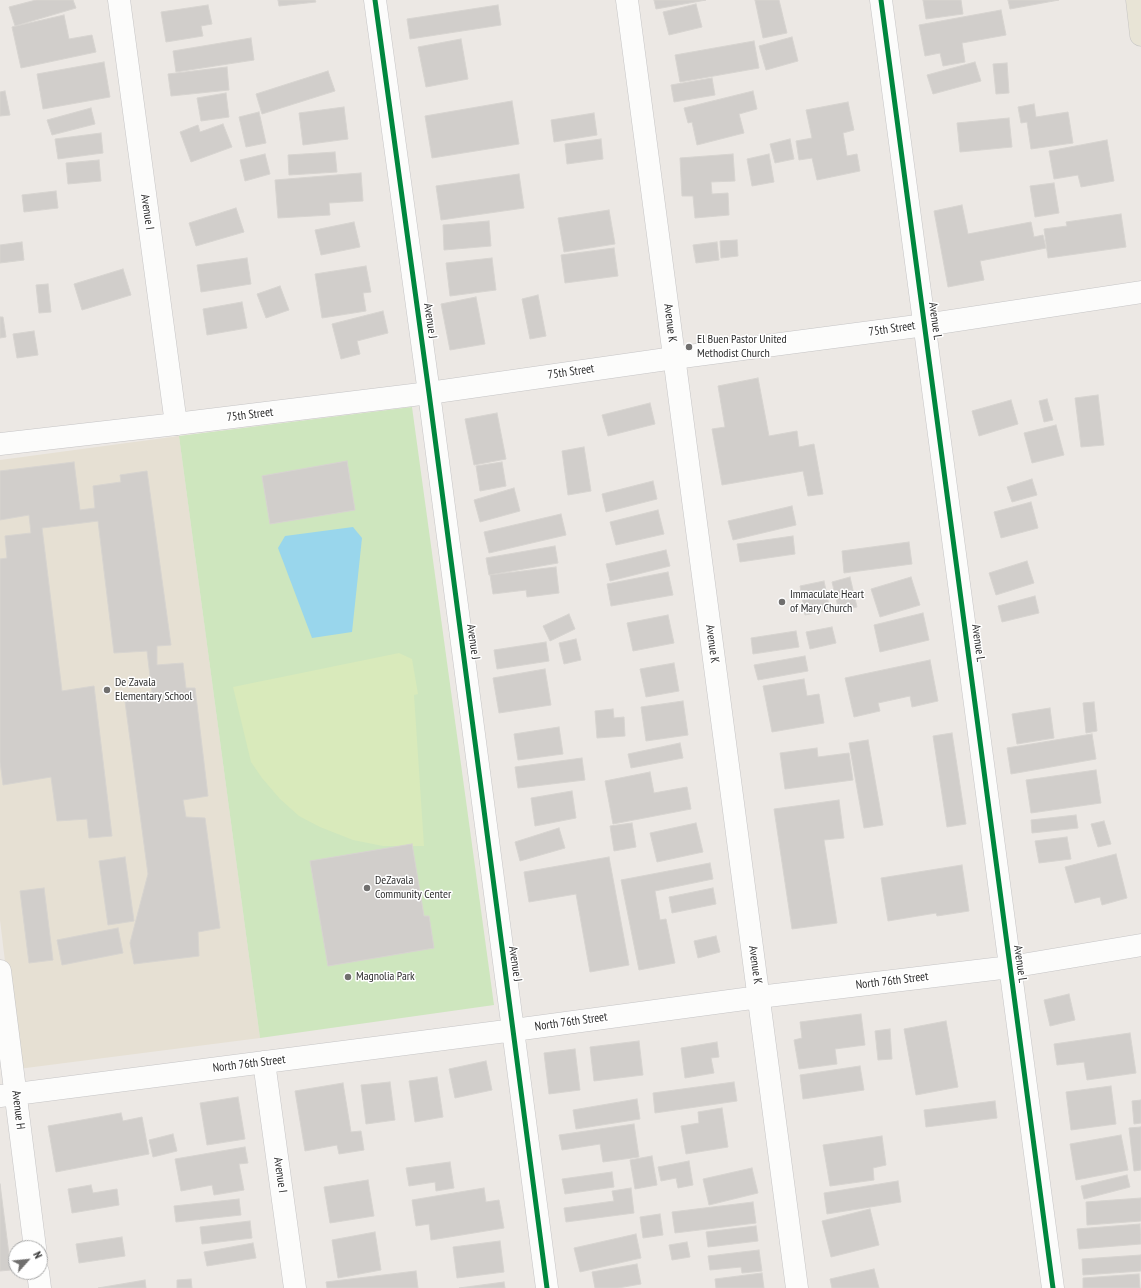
<!DOCTYPE html>
<style>
body{margin:0}
#map{position:relative;width:1141px;height:1288px;overflow:hidden;background:#ece8e4;font-family:"PT Sans Narrow",sans-serif}
canvas{display:block}
.north{position:absolute;left:8px;top:1240px;width:40px;height:40px;box-sizing:border-box;background:#fff;border:1px solid #ababab;border-radius:50%;rotate:63deg;font-size:11px;font-weight:700;line-height:16px;text-align:center;color:#2e2e2e}
.north::after{content:'';display:block;margin:auto;width:14px;height:18px;background:#706f6e;clip-path:polygon(50% 0,100% 100%,50% 72%,0 100%)}
</style>
<div id="map">
<canvas width="1141" height="1288"></canvas>
<div class="north">N</div>
</div>
<script>
const c = document.querySelector('canvas').getContext('2d');
c.lineJoin = 'round';
function paint(path, color) {
  c.fillStyle = color;
  c.fill(path, 'evenodd');
}
function shape(rows) {
  const path = new Path2D();
  for (const r of rows) {
    path.moveTo(r[0], r[1]);
    for (let i = 2; i < r.length; i += 2) path.lineTo(r[i], r[i + 1]);
  }
  return path;
}
function trace(path, color, width, dash) {
  c.strokeStyle = color;
  c.lineWidth = width;
  c.lineCap = dash ? 'butt' : 'round';
  c.setLineDash(dash || []);
  c.stroke(path);
}
function write(font, color, halo, rows, align = 'center') {
  c.font = font + ' "PT Sans Narrow",sans-serif';
  c.lineWidth = 3;
  c.setLineDash([]);
  c.textBaseline = 'middle';
  c.strokeStyle = halo;
  c.fillStyle = color;
  for (const [text, x, y, turn = 0] of rows) {
    c.save();
    c.translate(x, y);
    c.rotate((+turn || 0) * Math.PI / 180);
    c.textAlign = isNaN(turn) ? turn : align;
    if (halo) c.strokeText(text, 0, 0);
    c.fillText(text, 0, 0);
    c.restore();
  }
}
const education = shape([
 [179,436,260,1038,18,1069,0,920,0,460]
]);
const green = shape([
 [412,407,494,1005,260,1038,179,436]
]);
const pitch = shape([
 [399,653,412,659,418,694,414,695,424,846,383,846,353,840,320,827,299,816,280,799,262,778,251,762,233,687]
]);
const water = shape([
 [353,527,362,538,352,632,312,638,278,548,285,536]
]);
const building = shape([
 [36,0,73,0,76,8,15,26,9,7,36,0],
 [278,0,315,0,316,2,279,6,278,0],
 [654,0,706,0,656,9,654,0],
 [755,0,779,0,787,33,763,38,755,0],
 [923,0,961,0,963,14,926,19,923,0],
 [1008,0,1059,0,1010,9,1008,0],
 [696,4,702,27,669,35,663,12,696,4],
 [208,5,212,24,201,26,203,36,166,42,161,12,208,5],
 [498,5,501,25,410,39,407,19,498,5],
 [1001,10,1006,35,962,43,965,62,943,66,940,53,925,56,919,25,1001,10],
 [64,15,69,39,92,35,96,52,21,68,12,27,64,15],
 [792,37,798,61,766,70,759,46,792,37],
 [251,38,254,60,176,72,173,51,251,38],
 [461,39,468,79,426,87,418,47,461,39],
 [754,41,759,68,680,82,675,55,754,41],
 [104,62,110,97,43,109,37,74,104,62],
 [975,62,981,81,933,94,927,75,975,62],
 [1007,63,1009,93,996,94,993,64,1007,63],
 [227,67,229,90,171,96,168,74,227,67],
 [328,71,335,91,262,114,256,94,328,71],
 [712,78,715,95,674,102,671,85,712,78],
 [5,91,10,115,0,116,0,92,5,91],
 [753,91,757,109,739,114,744,133,697,145,692,122,688,123,684,108,753,91],
 [226,93,229,117,201,121,197,98,226,93],
 [512,101,519,144,432,158,425,116,512,101],
 [848,102,854,130,843,133,847,156,857,154,860,171,817,180,812,158,799,160,796,141,812,138,806,110,848,102],
 [1034,104,1036,117,1068,112,1073,143,1031,149,1027,122,1021,123,1018,107,1034,104],
 [344,107,348,139,303,145,299,113,344,107],
 [91,108,95,124,52,135,47,120,91,108],
 [259,112,266,143,246,147,239,117,259,112],
 [594,113,597,135,554,142,551,120,594,113],
 [1009,118,1012,147,960,152,957,123,1009,118],
 [223,124,232,147,191,162,180,132,198,125,200,132,223,124],
 [101,133,103,153,58,159,55,139,101,133],
 [601,139,603,159,567,164,565,144,601,139],
 [790,139,794,159,775,163,770,144,790,139],
 [1107,140,1114,181,1081,187,1078,175,1054,179,1049,151,1107,140],
 [335,152,337,172,289,175,288,155,335,152],
 [265,154,270,174,245,181,240,160,265,154],
 [733,154,735,181,711,182,712,194,728,193,729,215,695,218,693,196,682,196,680,158,733,154],
 [769,154,774,182,752,186,747,159,769,154],
 [99,160,101,181,68,184,66,163,99,160],
 [361,173,363,201,329,203,330,215,278,218,275,180,361,173],
 [519,174,524,208,441,220,436,186,519,174],
 [1054,183,1059,213,1035,217,1030,186,1054,183],
 [56,191,58,208,24,212,22,195,56,191],
 [962,205,968,234,1031,222,1034,237,1043,235,1046,248,980,261,984,280,948,287,934,211,962,205],
 [236,208,244,232,196,246,189,223,236,208],
 [609,210,615,244,564,252,558,218,609,210],
 [1121,214,1126,247,1048,258,1044,229,1067,226,1066,222,1121,214],
 [489,221,491,246,444,250,443,225,489,221],
 [354,222,360,247,321,255,315,230,354,222],
 [737,240,738,256,721,258,720,241,737,240],
 [22,242,24,260,0,263,0,245,22,242],
 [717,242,719,260,696,263,693,245,717,242],
 [614,248,618,276,565,283,561,255,614,248],
 [247,258,251,284,201,292,197,265,247,258],
 [492,258,496,290,450,296,446,263,492,258],
 [366,266,371,292,363,293,366,311,322,318,315,274,366,266],
 [123,269,131,295,82,310,74,284,123,269],
 [48,284,51,312,39,313,36,285,48,284],
 [280,286,289,310,266,318,257,294,280,286],
 [538,295,546,336,530,339,522,299,538,295],
 [476,297,485,344,450,350,441,304,476,297],
 [242,302,247,328,207,335,203,309,242,302],
 [383,311,388,333,357,341,360,354,341,359,332,324,383,311],
 [0,317,3,317,6,337,0,338,0,317],
 [34,331,38,355,17,358,13,334,34,331],
 [758,378,769,436,797,431,799,447,814,444,823,494,808,496,803,471,722,485,712,429,725,427,718,386,758,378],
 [1098,395,1104,445,1081,447,1075,398,1098,395],
 [1047,399,1053,420,1044,422,1039,401,1047,399],
 [1011,400,1018,424,979,436,972,411,1011,400],
 [650,403,655,424,608,436,602,415,650,403],
 [497,413,506,459,474,465,465,419,497,413],
 [1056,425,1064,455,1032,463,1024,433,1056,425],
 [584,447,591,491,568,495,562,451,584,447],
 [347,461,355,510,270,524,262,476,347,461],
 [74,462,80,510,95,508,93,486,121,482,120,475,147,471,171,645,157,646,157,665,183,663,186,688,195,688,208,796,183,800,186,817,205,818,220,928,198,932,199,956,134,964,130,943,148,874,124,694,152,693,147,651,114,653,98,521,42,528,62,691,94,686,112,836,89,838,87,819,57,821,51,777,3,785,0,762,0,559,7,558,5,536,31,533,29,515,0,520,0,471,74,462],
 [502,462,506,486,480,491,476,466,502,462],
 [1032,479,1037,495,1012,502,1007,487,1032,479],
 [653,481,657,499,606,512,602,494,653,481],
 [514,488,520,511,480,522,474,500,514,488],
 [1031,502,1038,528,1001,538,994,512,1031,502],
 [792,506,796,525,733,540,728,521,792,506],
 [658,510,664,534,616,545,610,522,658,510],
 [561,514,566,535,489,553,484,532,561,514],
 [793,536,795,554,740,562,737,544,793,536],
 [909,542,912,564,844,573,842,551,909,542],
 [555,546,558,563,489,575,486,558,555,546],
 [666,550,670,566,610,581,606,564,666,550],
 [1027,561,1034,583,996,595,989,573,1027,561],
 [556,567,559,593,527,597,526,590,493,594,490,575,556,567],
 [668,572,673,595,611,606,607,584,668,572],
 [850,577,857,607,839,611,832,582,850,577],
 [911,577,920,605,880,617,871,589,911,577],
 [824,581,830,610,805,615,800,586,824,581],
 [1035,596,1039,613,1002,622,998,606,1035,596],
 [923,613,929,640,880,652,874,625,923,613],
 [569,614,575,629,550,641,543,626,569,614],
 [668,615,674,643,633,651,627,623,668,615],
 [832,627,836,643,810,649,806,632,832,627],
 [796,631,799,647,753,654,751,638,796,631],
 [576,639,581,660,564,664,559,643,576,639],
 [546,642,549,661,497,669,494,650,546,642],
 [805,656,808,671,758,680,754,665,805,656],
 [930,660,938,701,912,707,910,696,878,703,880,711,854,717,845,678,930,660],
 [674,663,679,691,646,697,640,669,674,663],
 [545,669,551,705,499,713,493,678,545,669],
 [804,679,807,696,819,694,824,723,772,732,763,686,804,679],
 [683,701,688,735,646,741,641,707,683,701],
 [1094,702,1097,731,1086,733,1083,703,1094,702],
 [1050,708,1054,738,1017,744,1012,714,1050,708],
 [613,709,614,718,624,717,625,736,597,738,595,711,613,709],
 [559,727,563,754,518,760,514,734,559,727],
 [952,733,966,824,947,827,933,736,952,733],
 [1092,734,1096,759,1011,774,1007,748,1092,734],
 [868,740,883,825,864,828,849,743,868,740],
 [680,743,683,758,631,768,628,754,680,743],
 [817,748,818,757,849,753,853,780,785,789,780,753,817,748],
 [582,758,585,780,518,788,515,767,582,758],
 [1096,770,1101,803,1031,813,1026,780,1096,770],
 [650,772,654,793,687,787,691,809,613,824,605,781,650,772],
 [572,791,576,818,535,826,531,798,572,791],
 [839,800,844,838,824,840,837,923,792,929,774,809,839,800],
 [1076,815,1078,828,1032,833,1031,820,1076,815],
 [1104,821,1111,844,1098,847,1091,824,1104,821],
 [632,823,636,847,614,851,610,826,632,823],
 [696,823,703,852,657,862,650,833,696,823],
 [559,828,565,848,520,861,515,842,559,828],
 [1067,837,1071,859,1039,863,1035,841,1067,837],
 [412,844,424,916,429,916,434,948,328,966,310,861,412,844],
 [1116,854,1127,898,1102,905,1100,897,1075,903,1065,867,1116,854],
 [125,857,134,921,108,925,99,861,125,857],
 [609,857,629,965,590,972,576,894,529,902,524,872,609,857],
 [710,863,713,879,655,891,660,920,666,919,675,963,639,970,621,880,710,863],
 [962,865,969,911,937,916,936,913,888,921,881,878,962,865],
 [44,888,53,960,29,963,20,891,44,888],
 [713,888,716,904,672,913,669,897,713,888],
 [118,928,123,953,62,965,57,940,118,928],
 [716,936,720,952,698,958,694,941,716,936],
 [1069,994,1075,1020,1050,1026,1044,1000,1069,994],
 [861,1014,865,1045,835,1049,837,1064,799,1069,794,1040,802,1038,800,1022,861,1014],
 [946,1021,958,1087,916,1095,904,1029,946,1021],
 [890,1029,892,1059,878,1060,875,1031,890,1029],
 [1130,1033,1136,1073,1087,1080,1084,1062,1057,1065,1054,1044,1130,1033],
 [639,1041,643,1075,594,1081,590,1047,639,1041],
 [717,1042,719,1057,711,1058,714,1073,685,1078,681,1048,717,1042],
 [575,1049,580,1090,549,1094,544,1053,575,1049],
 [486,1061,492,1090,455,1098,449,1069,486,1061],
 [860,1066,864,1090,803,1099,800,1075,860,1066],
 [437,1077,443,1117,415,1122,409,1081,437,1077],
 [390,1082,395,1120,366,1124,361,1085,390,1082],
 [734,1082,737,1101,655,1113,653,1093,734,1082],
 [343,1083,351,1132,361,1131,364,1150,339,1154,337,1145,305,1151,295,1091,343,1083],
 [1111,1086,1116,1124,1071,1130,1066,1092,1111,1086],
 [238,1097,245,1139,207,1145,200,1103,238,1097],
 [637,1099,640,1119,576,1129,573,1110,637,1099],
 [1141,1100,1141,1123,1134,1124,1132,1101,1141,1100],
 [995,1101,997,1118,926,1127,924,1110,995,1101],
 [722,1108,728,1147,686,1154,681,1126,699,1123,698,1112,722,1108],
 [121,1113,123,1121,142,1117,149,1154,56,1172,48,1126,121,1113],
 [634,1124,639,1157,603,1162,600,1144,562,1150,559,1135,634,1124],
 [1141,1127,1141,1170,1134,1171,1129,1128,1141,1127],
 [173,1134,177,1151,153,1157,149,1140,173,1134],
 [1121,1135,1128,1170,1076,1180,1070,1144,1121,1135],
 [882,1136,886,1165,873,1168,874,1180,830,1186,823,1145,882,1136],
 [245,1147,248,1163,239,1164,244,1190,214,1195,212,1185,181,1191,175,1159,245,1147],
 [652,1156,657,1185,635,1189,630,1160,652,1156],
 [689,1161,693,1185,678,1188,676,1178,661,1181,658,1167,689,1161],
 [450,1162,454,1188,436,1191,435,1182,409,1186,406,1168,450,1162],
 [752,1168,758,1193,709,1205,703,1179,752,1168],
 [612,1172,614,1187,565,1194,562,1179,612,1172],
 [1127,1175,1130,1187,1084,1199,1081,1186,1127,1175],
 [368,1180,374,1216,330,1223,324,1187,368,1180],
 [898,1181,901,1202,827,1214,824,1193,898,1181],
 [0,1184,11,1270,0,1271,0,1184],
 [91,1185,93,1193,117,1189,119,1205,72,1213,68,1189,91,1185],
 [484,1188,486,1202,499,1200,504,1228,431,1240,429,1224,416,1226,412,1200,484,1188],
 [631,1188,634,1213,566,1222,564,1208,614,1201,612,1191,631,1188],
 [1141,1198,1141,1221,1087,1225,1086,1202,1141,1198],
 [239,1199,241,1215,176,1222,174,1206,239,1199],
 [753,1202,756,1223,675,1233,672,1212,753,1202],
 [870,1209,879,1245,831,1257,822,1221,870,1209],
 [660,1214,663,1235,643,1238,640,1217,660,1214],
 [250,1221,252,1238,202,1244,200,1227,250,1221],
 [1140,1224,1141,1244,1079,1249,1077,1229,1140,1224],
 [756,1226,758,1241,708,1247,706,1232,756,1226],
 [375,1232,381,1270,338,1278,332,1240,375,1232],
 [636,1234,641,1258,580,1272,574,1248,636,1234],
 [122,1237,125,1256,79,1263,76,1244,122,1237],
 [500,1241,504,1272,457,1278,453,1247,500,1241],
 [687,1242,690,1257,672,1260,669,1245,687,1242],
 [253,1243,256,1258,207,1266,204,1252,253,1243],
 [759,1250,762,1271,742,1273,741,1267,710,1270,708,1256,759,1250],
 [1141,1255,1141,1271,1083,1275,1082,1259,1141,1255],
 [637,1264,641,1284,618,1288,595,1288,592,1272,637,1264],
 [874,1269,879,1288,832,1288,830,1279,874,1269],
 [416,1271,418,1288,327,1288,326,1282,416,1271],
 [762,1273,764,1288,716,1288,715,1279,762,1273],
 [1139,1274,1140,1288,1083,1288,1083,1278,1139,1274],
 [191,1279,192,1288,177,1288,177,1280,191,1279],
 [145,1280,146,1288,98,1288,145,1280],
 [504,1282,505,1288,459,1288,504,1282]
]);
const minor = shape([
 [119,0,176,424],
 [375,0,429,393,547,1288],
 [627,0,797,1288],
 [881,0,1053,1288],
 [0,971,35,1248],
 [264,1062,295,1288],
 [0,1096,514,1030,759,997,1010,967,1141,945],
 [38,1272,40,1288]
]);
const secondary = shape([
 [0,444,176,424,429,393,674,358,925,325,1141,292]
]);
const primary = shape([
 [1137,0,1141,35]
]);
const cycleway = shape([
 [375,0,429,393,547,1288],
 [881,0,1053,1288]
]);
const markers = [
 [689,347,4,"#706f6e"],
 [782,602,4,"#706f6e"],
 [107,690,4,"#706f6e"],
 [367,888,4,"#706f6e"],
 [348,977,4,"#706f6e"]
];
const streetNames = [
 ["Avenue I",147,212,82],
 ["Avenue J",430,321,82],
 ["Avenue L",935,321,82],
 ["Avenue K",670,323,83],
 ["75th Street",892,329,-8],
 ["75th Street",571,372,-8],
 ["75th Street",250,415,-7],
 ["Avenue J",473,642,82],
 ["Avenue L",978,643,82],
 ["Avenue K",712,644,82],
 ["Avenue J",515,964,82],
 ["Avenue L",1020,964,82],
 ["Avenue K",755,965,82],
 ["North 76th Street",892,981,-7],
 ["North 76th Street",571,1022,-8],
 ["North 76th Street",249,1064,-7],
 ["Avenue H",18,1110,83],
 ["Avenue I",280,1175,82]
];
const poiNames = [
 ["El Buen Pastor United",697,340],
 ["Methodist Church",697,354],
 ["Immaculate Heart",790,595],
 ["of Mary Church",790,609],
 ["De Zavala",115,683],
 ["Elementary School",115,697],
 ["DeZavala",375,881],
 ["Community Center",375,895],
 ["Magnolia Park",356,977]
];
paint(education, '#e6e0d3');
paint(green, '#cee6be');
paint(pitch, '#d9eabb');
paint(water, '#99d6ec');
paint(building, '#d1cecb');
trace(building, '#d7d4d0', 1);
trace(minor, '#c5c4c5', 23);
trace(secondary, '#c5c4c5', 23);
trace(primary, '#c6c5c4', 23);
trace(minor, '#fcfcfb', 22);
trace(secondary, '#fcfcfb', 22);
trace(primary, '#e8e4d6', 22);
trace(cycleway, '#00873e', 5);
for (const [x, y, r, color] of markers) {
  const dot = new Path2D();
  dot.arc(x, y, r, 0, 2 * Math.PI);
  c.fillStyle = color;
  c.fill(dot);
  trace(dot, '#fff', 1.5);
}
write('12px', '#2e2e2e', '#fff', streetNames);
write('12px', '#2e2e2e', '#fff', poiNames, 'left');
</script>
